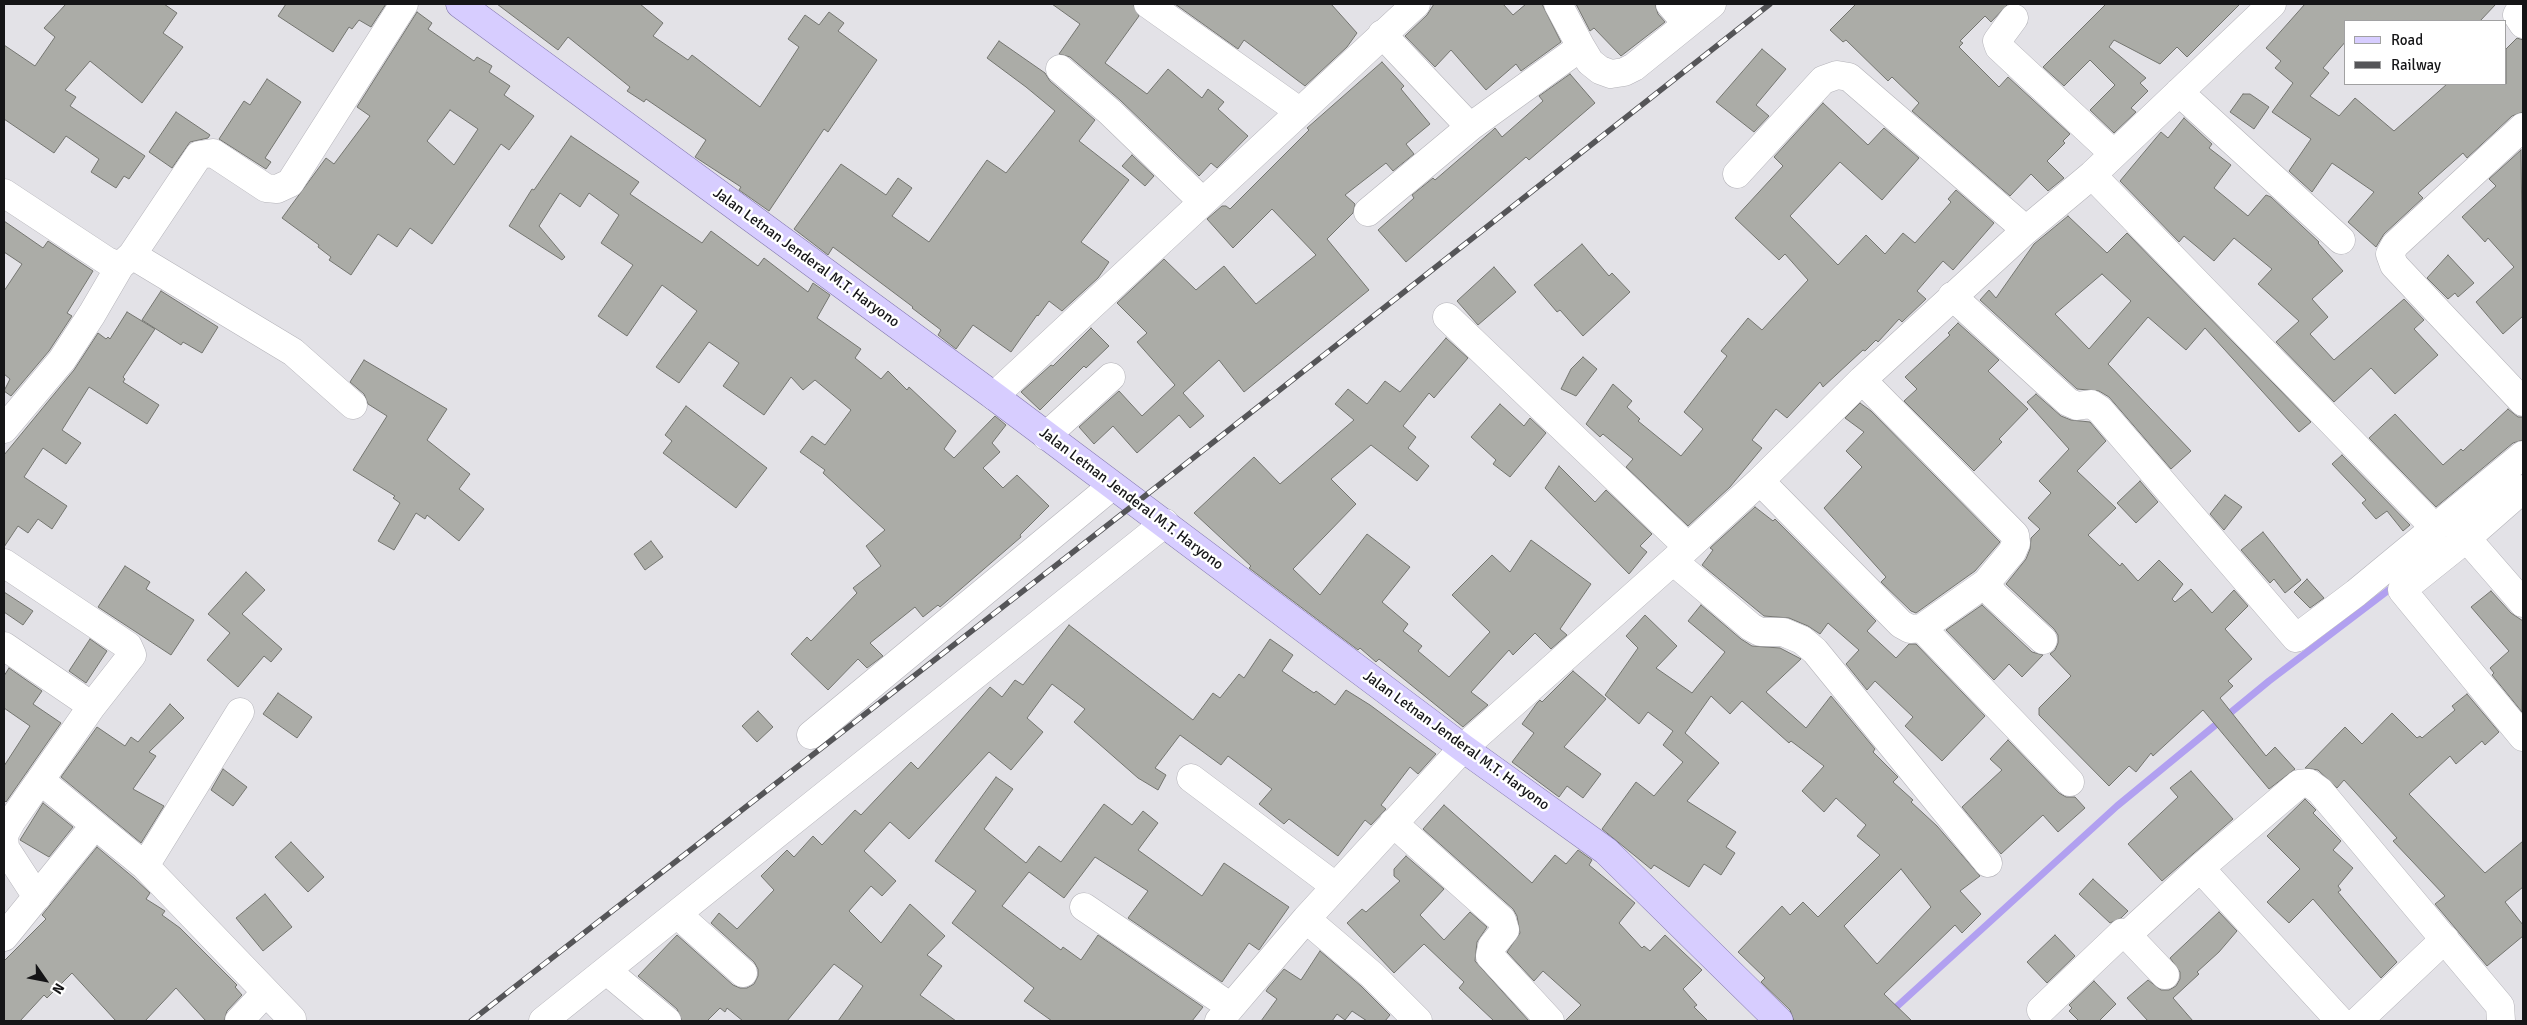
<!DOCTYPE html>
<style>
body{margin:0}
#map{position:relative;width:2527px;height:1025px;overflow:hidden;background:#e3e2e7;font-family:Signika,sans-serif}
canvas{display:block}
.frame{position:absolute;inset:0;border:5px solid #151517;pointer-events:none}
.legend{position:absolute;left:2344px;top:20px;width:162px;height:65px;box-sizing:border-box;background:#fff;border:1px solid #a1a1a2;margin:0;padding:6px 9px;list-style:none;font-size:15px;color:#151517}
.legend li{display:flex;align-items:center;gap:10px;height:25px}
.legend b{width:25px;border:1px solid #a1a1a2}
.north{position:absolute;left:20px;top:955px;width:50px;height:50px;-webkit-text-stroke:4px #fff;paint-order:stroke;rotate:123deg;font-size:14px;font-weight:700;line-height:20px;text-align:center;color:#151517}
.north::after{content:'';display:block;margin:auto;width:18px;height:22px;background:#151517;clip-path:polygon(50% 0,100% 100%,50% 72%,0 100%)}
</style>
<div id="map">
<canvas width="2527" height="1025"></canvas>
<div class="frame"></div>
<ul class="legend">
<li><b style="height:6px;background:#d7cdff"></b>Road</li>
<li><b style="height:6px;background:#555558"></b>Railway</li>
</ul>
<div class="north">N</div>
</div>
<script>
const c = document.querySelector('canvas').getContext('2d');
c.lineJoin = 'round';
function shape(rows) {
  const path = new Path2D();
  for (const r of rows) {
    path.moveTo(r[0], r[1]);
    for (let i = 2; i < r.length; i += 2) path.lineTo(r[i], r[i + 1]);
  }
  return path;
}
function trace(path, color, width, dash) {
  c.strokeStyle = color;
  c.lineWidth = width;
  c.lineCap = dash ? 'butt' : 'round';
  c.setLineDash(dash || []);
  c.stroke(path);
}
function paint(path, color) {
  c.fillStyle = color;
  c.fill(path, 'evenodd');
}
function write(font, color, halo, rows, align = 'center') {
  c.font = font + ' Signika,sans-serif';
  c.lineWidth = 5;
  c.setLineDash([]);
  c.textBaseline = 'middle';
  c.strokeStyle = halo;
  c.fillStyle = color;
  for (const [text, x, y, turn = 0] of rows) {
    c.save();
    c.translate(x, y);
    c.rotate((+turn || 0) * Math.PI / 180);
    c.textAlign = isNaN(turn) ? turn : align;
    if (halo) c.strokeText(text, 0, 0);
    c.fillText(text, 0, 0);
    c.restore();
  }
}
const stream = shape([
 [1881,1021,2117,806,2269,681,2394,586]
]);
const building = shape([
 [66,4,164,4,177,13,163,33,183,47,142,103,90,61,65,90,76,97,70,106,145,156,129,179,124,176,116,188,91,172,99,159,66,136,54,153,4,119,4,45,35,66,55,37,44,28,66,4],
 [286,4,386,4,371,27,359,20,352,29,349,27,333,52,278,16,286,4],
 [497,4,640,4,663,23,653,36,688,60,692,55,760,107,799,47,788,39,805,15,819,25,829,12,844,23,838,31,877,60,828,132,824,129,769,211,739,190,741,187,695,157,706,140,646,99,644,102,627,91,630,87,568,37,558,50,497,4],
 [1052,4,1133,4,1139,16,1105,63,1147,94,1168,69,1202,98,1208,89,1224,102,1218,109,1248,136,1217,168,1211,163,1199,176,1120,100,1070,57,1059,54,1080,24,1052,4],
 [1175,4,1331,4,1357,33,1347,47,1305,86,1244,40,1238,49,1175,4],
 [1434,4,1503,4,1513,15,1526,4,1542,4,1561,42,1521,71,1516,64,1486,90,1451,50,1435,67,1405,36,1427,15,1434,4],
 [1576,4,1655,4,1658,14,1665,22,1621,56,1594,28,1590,31,1576,4],
 [1856,4,2008,4,1991,22,1985,16,1960,41,1963,43,1959,47,1999,87,2008,77,2070,134,2063,141,2065,143,2047,161,2064,178,2048,191,2031,174,2010,196,1912,111,1919,103,1892,77,1888,81,1846,40,1843,42,1830,30,1856,4],
 [2106,4,2240,4,2187,57,2177,47,2160,64,2114,40,2109,47,2146,78,2140,83,2148,91,2131,108,2136,112,2114,133,2090,110,2115,85,2090,60,2064,86,2043,67,2106,4],
 [2305,4,2496,4,2480,21,2346,21,2346,41,2323,68,2329,73,2310,96,2339,116,2355,98,2394,131,2447,84,2506,84,2506,49,2517,38,2523,40,2523,112,2512,116,2467,158,2463,153,2418,193,2423,198,2384,234,2376,247,2348,222,2374,192,2332,163,2312,192,2289,171,2311,139,2272,112,2293,83,2275,68,2281,61,2266,48,2305,4],
 [417,12,432,23,428,29,474,61,477,57,492,66,489,72,510,86,504,95,534,116,509,150,501,144,432,244,410,228,397,247,378,234,351,275,329,260,331,257,318,247,319,245,282,218,326,158,334,164,370,116,357,107,417,12],
 [450,110,478,129,454,165,427,141,450,110],
 [999,41,1045,73,1050,81,1095,120,1079,141,1129,180,1081,242,1109,262,1098,278,1062,311,1049,301,1038,316,1037,315,1011,352,973,325,956,349,938,335,941,330,912,308,913,307,833,247,828,255,794,229,841,164,886,195,898,178,912,188,892,216,929,242,987,160,1006,173,1055,111,1026,87,987,58,999,41],
 [1762,49,1786,69,1756,105,1769,116,1754,132,1716,102,1762,49],
 [1382,62,1404,86,1401,89,1430,124,1406,144,1414,154,1393,171,1386,163,1345,195,1355,204,1353,213,1327,239,1369,290,1244,392,1219,360,1183,393,1204,416,1190,428,1179,415,1137,453,1113,426,1094,444,1079,427,1119,391,1142,416,1175,385,1137,342,1147,333,1117,303,1164,259,1196,290,1224,266,1256,304,1316,255,1272,209,1233,248,1207,219,1222,206,1226,206,1230,209,1309,130,1307,128,1382,62],
 [1570,74,1595,103,1529,160,1526,157,1406,262,1378,230,1414,198,1412,195,1433,178,1435,180,1493,130,1495,128,1502,137,1543,101,1539,96,1570,74],
 [267,79,301,102,265,158,271,162,266,169,219,139,244,101,250,105,267,79],
 [2243,94,2250,94,2269,107,2254,129,2230,112,2243,94],
 [1823,103,1868,145,1884,128,1919,158,1882,200,1840,162,1790,216,1838,265,1866,235,1885,254,1903,233,1915,243,1951,202,1948,199,1956,190,1994,223,1953,270,1943,261,1917,291,1926,299,1902,322,1899,319,1878,342,1876,340,1865,351,1863,350,1823,387,1820,382,1787,418,1776,409,1752,440,1762,448,1730,487,1688,526,1626,467,1633,459,1603,434,1600,437,1586,424,1613,384,1632,401,1627,407,1640,419,1638,421,1681,456,1703,429,1684,412,1727,356,1721,351,1748,318,1762,330,1808,280,1785,254,1779,260,1735,218,1783,166,1774,157,1823,103],
 [176,112,210,135,208,138,190,142,172,168,149,152,176,112],
 [2184,118,2212,144,2209,148,2231,165,2214,188,2248,216,2266,195,2271,197,2319,242,2318,243,2343,271,2312,299,2328,317,2310,334,2334,360,2404,299,2424,320,2414,329,2438,355,2395,394,2371,368,2334,402,2276,342,2299,321,2258,284,2272,269,2234,238,2214,261,2184,236,2179,242,2120,181,2161,132,2168,138,2184,118],
 [571,136,639,182,630,194,702,243,711,231,758,266,764,258,808,292,813,283,830,295,817,318,861,349,855,358,881,379,888,371,907,390,909,387,956,431,944,449,954,458,995,416,1006,425,992,443,1000,452,983,468,1003,488,1017,475,1049,506,1020,535,1021,537,940,607,938,605,923,617,915,607,870,643,883,656,867,668,858,659,828,690,791,654,807,637,811,641,857,593,853,588,881,566,866,546,885,530,823,473,825,470,800,452,812,436,825,445,851,410,815,380,803,390,791,377,764,415,723,386,739,363,709,342,679,383,656,367,697,311,662,285,627,336,598,316,633,265,601,243,619,215,589,193,580,207,560,193,539,226,565,257,562,260,509,226,532,189,534,190,571,136],
 [2521,150,2523,316,2503,334,2476,302,2514,267,2488,238,2485,242,2462,217,2496,186,2489,179,2521,150],
 [1132,155,1154,176,1145,186,1122,166,1132,155],
 [2068,216,2107,253,2127,233,2311,422,2299,432,2205,328,2186,350,2148,317,2108,364,2191,451,2171,469,2109,397,2099,391,2077,389,1980,300,1989,290,1996,298,2034,244,2068,216],
 [2102,274,2131,301,2089,349,2055,314,2102,274],
 [4,221,43,248,48,241,93,271,67,313,72,316,49,351,11,396,4,391,10,379,4,374,4,291,22,264,4,252,4,221],
 [1582,244,1609,276,1612,273,1630,292,1583,336,1560,310,1557,312,1534,285,1582,244],
 [2448,255,2474,283,2458,297,2455,293,2448,299,2427,278,2448,255],
 [1494,267,1516,292,1478,325,1457,301,1494,267],
 [161,291,218,327,202,353,183,342,181,345,142,320,161,291],
 [127,312,155,329,123,377,125,379,123,382,159,405,147,424,89,387,62,430,81,443,66,464,43,448,24,477,67,506,52,529,38,519,28,533,18,526,4,547,4,455,74,370,98,333,106,339,108,337,110,339,127,312],
 [1958,323,1999,360,1988,371,2028,409,1999,439,2002,442,1974,471,1904,401,1917,389,1905,377,1950,335,1948,333,1958,323],
 [1091,328,1109,346,1086,368,1084,366,1040,410,1021,392,1051,365,1053,366,1091,328],
 [1446,338,1468,358,1434,398,1429,393,1403,426,1416,437,1408,448,1429,466,1417,481,1371,445,1331,479,1356,504,1293,569,1320,595,1367,534,1410,567,1382,602,1408,624,1403,631,1422,646,1418,651,1449,677,1490,632,1452,595,1492,555,1510,572,1531,540,1591,584,1560,629,1567,635,1551,649,1535,633,1513,655,1509,650,1471,692,1488,705,1463,727,1379,659,1376,662,1360,648,1358,650,1249,568,1251,566,1194,513,1254,457,1280,484,1354,420,1335,404,1348,389,1367,404,1385,381,1400,392,1446,338],
 [1583,357,1597,369,1576,396,1561,389,1571,369,1583,357],
 [364,360,447,409,427,440,470,474,459,489,484,509,459,541,427,515,425,519,416,513,394,550,378,541,400,503,393,498,395,496,353,470,387,416,368,404,364,394,350,382,364,360],
 [2036,394,2061,416,2071,420,2090,422,2106,441,2077,471,2116,508,2088,535,2120,566,2122,563,2138,581,2159,560,2183,584,2172,599,2175,602,2191,589,2212,613,2234,590,2248,606,2225,629,2252,659,2228,681,2233,686,2220,698,2266,756,2275,747,2295,769,2269,789,2203,710,2153,756,2151,753,2136,772,2129,766,2109,786,2039,715,2039,708,2071,676,2050,654,2055,650,2058,643,2058,635,2054,629,2006,584,2026,559,2030,549,2031,538,2040,529,2028,518,2051,493,2039,481,2069,449,2027,402,2036,394],
 [1860,403,1871,411,2000,542,1975,571,1916,613,1911,611,1881,582,1886,577,1824,508,1862,467,1846,451,1864,432,1845,418,1860,403],
 [1500,404,1524,426,1530,418,1546,433,1510,477,1493,464,1496,460,1471,437,1500,404],
 [686,406,767,468,736,508,663,453,672,441,665,435,686,406],
 [2508,409,2518,417,2523,417,2523,440,2513,443,2436,507,2369,438,2395,414,2443,465,2461,449,2463,451,2508,409],
 [2342,455,2410,525,2403,531,2387,511,2376,519,2362,503,2366,500,2332,464,2342,455],
 [1559,466,1595,502,1606,490,1652,534,1640,546,1647,552,1629,574,1545,488,1559,466],
 [2140,481,2158,502,2136,523,2117,503,2140,481],
 [2225,495,2242,507,2224,530,2210,514,2225,495],
 [1755,507,1773,521,1775,519,1876,621,1867,631,1896,658,1909,644,1916,644,1985,716,1942,761,1905,726,1913,717,1875,681,1867,690,1846,664,1859,650,1828,623,1820,634,1808,626,1789,618,1764,616,1702,565,1713,550,1710,548,1755,507],
 [2263,532,2301,580,2285,593,2274,579,2270,583,2241,550,2263,532],
 [651,541,663,557,645,570,634,554,651,541],
 [125,566,150,582,146,589,194,620,171,655,98,607,125,566],
 [246,572,265,590,242,614,282,649,271,662,264,656,238,687,207,660,230,633,208,614,246,572],
 [2307,579,2324,598,2310,608,2294,592,2307,579],
 [2491,591,2511,613,2523,621,2522,712,2492,675,2494,673,2490,668,2509,651,2471,607,2491,591],
 [4,592,33,611,23,625,4,612,4,592],
 [1701,605,1741,639,1752,646,1780,648,1801,659,1766,692,1806,728,1831,696,1875,749,1873,752,1898,777,1893,782,1913,800,1911,802,1937,826,1980,876,1960,891,1981,914,1962,933,1955,925,1884,994,1912,1021,1794,1021,1790,1010,1761,982,1765,978,1738,952,1782,906,1790,915,1803,902,1818,917,1880,855,1857,836,1866,825,1836,798,1824,812,1802,791,1824,766,1791,741,1789,743,1742,701,1730,714,1711,696,1685,733,1719,763,1687,801,1736,832,1726,847,1735,853,1721,875,1704,864,1689,887,1654,865,1651,869,1602,829,1636,782,1654,796,1683,762,1663,745,1673,731,1648,712,1639,724,1605,695,1638,648,1626,636,1645,615,1677,646,1656,668,1692,693,1725,652,1688,621,1701,605],
 [1901,869,1931,907,1877,964,1844,926,1901,869],
 [1982,605,2032,652,2043,655,2022,677,2009,664,1994,680,1946,630,1982,605],
 [1069,625,1193,720,1213,693,1220,698,1239,674,1244,678,1270,639,1293,655,1282,671,1314,693,1316,691,1335,705,1346,690,1370,705,1436,754,1418,774,1410,767,1381,805,1386,809,1371,825,1365,820,1338,856,1289,819,1284,824,1259,804,1272,789,1228,756,1221,765,1180,735,1155,768,1166,775,1158,790,1138,778,1074,722,1085,709,1052,684,1027,718,1043,732,1011,770,989,752,909,839,890,822,864,851,896,881,882,896,871,886,849,911,881,943,910,904,945,936,927,955,942,966,920,995,956,1021,838,1021,863,986,834,964,787,1021,743,1021,727,1008,725,1012,720,1008,707,1021,682,1021,677,1009,638,976,677,935,733,985,740,988,747,988,754,984,758,976,758,969,754,962,711,923,719,913,737,929,774,890,761,876,787,850,794,857,813,836,822,845,855,810,861,815,911,762,918,769,990,687,1002,697,1015,680,1023,685,1069,625],
 [90,639,107,651,86,683,69,671,90,639],
 [9,668,42,691,33,704,61,723,6,802,4,800,4,766,30,726,4,708,4,676,9,668],
 [1573,671,1606,699,1564,747,1601,774,1583,798,1567,786,1559,797,1512,762,1534,733,1522,724,1537,703,1540,700,1542,702,1573,671],
 [278,693,312,717,297,738,263,714,278,693],
 [2467,694,2499,732,2485,745,2482,741,2456,764,2450,756,2409,794,2485,873,2523,841,2523,887,2505,902,2523,925,2523,936,2487,966,2435,904,2445,896,2393,841,2397,838,2344,780,2337,788,2318,770,2305,768,2345,727,2362,744,2392,713,2417,738,2420,736,2422,738,2455,710,2452,706,2467,694],
 [170,704,184,718,149,752,156,756,133,789,164,806,141,843,61,777,97,727,125,746,131,737,138,742,170,704],
 [758,711,773,727,757,742,742,726,758,711],
 [2008,740,2059,793,2066,797,2075,797,2085,808,2058,832,2043,815,2001,854,1962,807,2002,770,1990,759,2008,740],
 [223,769,247,787,233,806,211,790,223,769],
 [2191,771,2233,819,2162,881,2128,844,2178,797,2170,788,2191,771],
 [996,777,1013,789,984,829,1026,863,1039,846,1061,862,1104,804,1132,825,1143,811,1158,823,1138,850,1202,896,1224,863,1289,907,1259,950,1249,943,1222,982,1128,918,1148,891,1095,857,1064,898,1029,872,1002,906,1061,950,1063,947,1081,960,1098,935,1203,1007,1192,1021,1052,1021,1024,1001,1034,988,952,923,976,891,935,861,996,777],
 [2305,799,2316,810,2313,813,2341,841,2333,850,2353,868,2338,886,2341,890,2338,892,2397,962,2381,978,2313,899,2289,923,2267,902,2300,869,2267,836,2305,799],
 [43,803,73,827,49,857,20,840,43,803],
 [1444,805,1532,883,1555,855,1566,864,1578,850,1592,860,1589,865,1635,903,1619,923,1642,948,1644,946,1650,951,1665,935,1702,970,1683,989,1697,1005,1694,1007,1708,1021,1565,1021,1581,1005,1543,971,1534,981,1507,952,1520,933,1517,916,1513,909,1423,829,1444,805],
 [291,842,324,877,308,892,275,857,291,842],
 [97,847,134,878,150,893,146,899,165,911,162,915,180,928,237,985,235,987,242,995,227,1011,224,1021,206,1021,176,988,145,1021,116,1021,72,973,47,998,44,995,20,1021,4,1021,4,961,46,919,42,915,97,847],
 [1406,856,1444,889,1420,915,1444,940,1470,912,1487,927,1477,942,1475,961,1529,1021,1494,1021,1459,988,1464,982,1424,944,1394,973,1347,923,1362,909,1366,912,1400,881,1394,876,1394,869,1406,856],
 [2093,879,2128,911,2121,918,2110,923,2079,894,2093,879],
 [265,894,292,927,263,951,236,918,265,894],
 [2219,912,2237,931,2219,952,2197,972,2199,974,2173,998,2193,1021,2148,1021,2127,998,2148,980,2161,990,2169,990,2176,986,2180,979,2180,972,2170,958,2219,912],
 [2055,935,2075,956,2047,983,2027,962,2055,935],
 [1320,951,1361,986,1390,1015,1385,1021,1367,1021,1352,1011,1345,1020,1337,1014,1332,1021,1261,1021,1277,999,1266,991,1268,988,1284,969,1301,980,1320,951],
 [2094,981,2116,1004,2099,1021,2079,1021,2069,1011,2072,1008,2069,1005,2094,981]
]);
const minor = shape([
 [1148,4,1299,111],
 [1558,4,1581,47],
 [1670,4,1687,24],
 [2523,5,2517,15,2523,24],
 [2014,18,1997,41,1999,47,2114,154],
 [1382,34,1470,127,1581,47,1590,62,1600,70,1611,74,1624,72,1634,67,1712,4],
 [1060,69,1110,112,1202,201],
 [2179,92,2341,240],
 [2523,127,2395,245,2390,254,2394,265,2523,402],
 [1737,174,1823,80,1837,75,1849,77,2026,230],
 [2092,175,2435,528],
 [4,193,107,261,120,266,132,255,199,155,213,153,266,188,277,189,290,183,404,4],
 [1368,212,1470,127],
 [132,255,293,352,353,405],
 [1952,296,2068,402,2077,406,2091,404,2100,410,2296,638,2356,593,2523,455],
 [1447,317,1688,547],
 [1862,380,2015,535,2016,543,2012,552,1986,583,1922,628],
 [994,396,1416,4],
 [4,429,62,360,92,314,120,266],
 [1046,436,1111,377],
 [1760,481,1901,624,1910,629,1922,628,2070,782],
 [2523,489,2467,538,2402,590,2523,737],
 [2455,525,2523,603],
 [1673,561,1751,627,1760,632,1783,632,1802,640,1815,651,1988,863],
 [4,563,128,646,132,655,92,706,4,646],
 [1986,583,1994,595,2043,640],
 [811,735,1112,486],
 [1191,778,1335,886],
 [40,780,145,866,292,1019],
 [1393,823,1502,920,1505,930,1492,946,1490,956,1550,1021],
 [145,866,240,712],
 [37,897,5,848,4,835,11,822,92,706],
 [1084,907,1231,1007],
 [677,914,743,973],
 [1306,919,1372,975,1418,1021],
 [4,937,95,825],
 [607,971,667,1021],
 [2165,975,2127,935,2200,868],
 [2041,1010,2122,933,2127,935],
 [239,1021,266,992],
 [543,1021,1165,523],
 [1219,1021,1306,919,1463,748,1673,561,1760,481,1862,380,2026,230,2092,175,2272,4],
 [2340,1021,2200,868,2299,784,2309,783,2320,791,2500,1006,2501,1021],
 [2358,1021,2445,939]
]);
const major = shape([
 [460,4,994,396,1463,748,1606,851,1779,1021]
]);
const rail = shape([
 [471,1021,1136,503,1770,4]
]);
const streetNames = [
 ["Jalan Letnan Jenderal M.T. Haryono",806,258,36],
 ["Jalan Letnan Jenderal M.T. Haryono",1131,499,37],
 ["Jalan Letnan Jenderal M.T. Haryono",1456,741,36]
];
trace(stream, '#b1a0f0', 7);
paint(building, '#abaca7');
trace(building, '#747570', 1);
trace(minor, '#b4b3b9', 29);
trace(major, '#8277ae', 29);
trace(minor, '#fff', 28);
trace(major, '#d7cdff', 28);
trace(rail, '#555558', 5.5);
trace(rail, '#fff', 4, [11]);
write('15px', '#151517', '#fff', streetNames);
</script>
